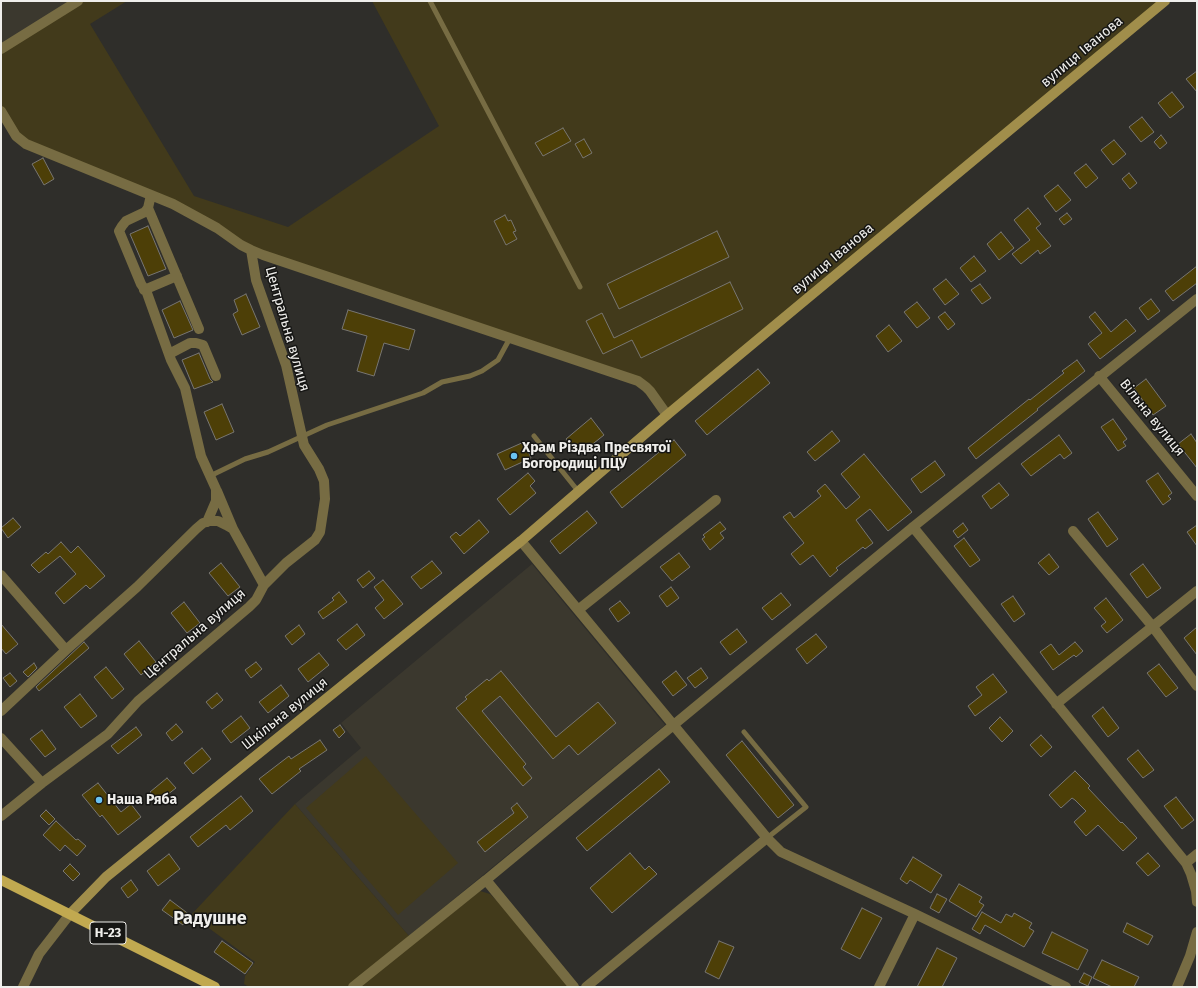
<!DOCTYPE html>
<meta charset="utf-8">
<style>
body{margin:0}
#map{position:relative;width:1198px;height:988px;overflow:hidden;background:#2f2e2a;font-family:"Fira Sans",sans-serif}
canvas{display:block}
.frame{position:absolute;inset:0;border:2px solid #efeeeb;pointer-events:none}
</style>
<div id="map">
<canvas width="1198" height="988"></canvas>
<div class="frame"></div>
</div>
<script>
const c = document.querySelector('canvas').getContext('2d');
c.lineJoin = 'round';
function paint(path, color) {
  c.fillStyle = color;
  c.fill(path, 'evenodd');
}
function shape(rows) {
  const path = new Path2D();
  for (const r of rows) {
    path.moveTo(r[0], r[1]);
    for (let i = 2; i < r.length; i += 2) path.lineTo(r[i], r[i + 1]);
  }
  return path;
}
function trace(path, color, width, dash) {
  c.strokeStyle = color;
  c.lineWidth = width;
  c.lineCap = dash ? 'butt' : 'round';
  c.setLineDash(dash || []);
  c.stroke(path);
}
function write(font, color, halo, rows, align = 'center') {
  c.font = font + ' "Fira Sans",sans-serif';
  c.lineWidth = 3;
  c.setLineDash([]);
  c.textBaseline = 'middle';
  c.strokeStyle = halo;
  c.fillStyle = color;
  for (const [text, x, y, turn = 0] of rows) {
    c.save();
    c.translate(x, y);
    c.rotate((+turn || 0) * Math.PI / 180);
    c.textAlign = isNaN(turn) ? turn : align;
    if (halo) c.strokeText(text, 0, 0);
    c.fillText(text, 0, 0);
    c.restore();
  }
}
const built = shape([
 [1,1,78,1,1,49],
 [532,564,665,725,409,936,295,804,361,748,341,723]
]);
const green = shape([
 [78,1,127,1,90,24,194,196,288,227,439,126,372,1,1166,1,667,415,646,387,263,255,217,228,26,144,1,111,1,49],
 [366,756,458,863,398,915,306,808],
 [295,804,409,936,347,987,249,987,244,984,245,976,255,962,191,915],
 [480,891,490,894,498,902,570,987,359,987]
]);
const building = shape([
 [1197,71,1197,92,1186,79,1197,71],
 [1172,92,1184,107,1170,118,1158,103,1172,92],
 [1142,117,1154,132,1141,142,1129,127,1142,117],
 [563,128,571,141,543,156,535,143,563,128],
 [1161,135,1167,143,1160,149,1154,142,1161,135],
 [584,139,592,153,583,158,575,144,584,139],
 [1114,140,1126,154,1113,165,1101,150,1114,140],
 [43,158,54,179,44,185,32,164,43,158],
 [1086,164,1098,178,1086,188,1074,173,1086,164],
 [1129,173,1137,183,1130,189,1122,179,1129,173],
 [1058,185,1071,200,1056,212,1044,196,1058,185],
 [1028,208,1041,224,1036,228,1051,246,1040,254,1038,250,1021,264,1012,254,1030,240,1014,220,1028,208],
 [1067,213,1072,219,1064,225,1059,219,1067,213],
 [505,215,508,221,511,220,516,231,513,232,517,239,506,245,494,221,505,215],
 [148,226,166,269,148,276,130,234,148,226],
 [717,231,729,257,619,309,607,284,717,231],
 [1001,232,1014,248,999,260,987,244,1001,232],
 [974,256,986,271,971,282,960,268,974,256],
 [1197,266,1197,283,1173,301,1165,291,1197,266],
 [946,279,959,294,945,305,933,289,946,279],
 [730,282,743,309,641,358,632,340,603,354,586,321,602,313,614,338,730,282],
 [980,284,991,298,982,304,971,290,980,284],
 [246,294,260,327,242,335,233,314,238,311,234,300,246,294],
 [1151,299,1160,311,1148,320,1139,308,1151,299],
 [180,301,193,330,174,338,162,310,180,301],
 [917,302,930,318,917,328,904,312,917,302],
 [348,310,415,330,409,350,384,343,374,376,357,371,367,336,342,329,348,310],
 [945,312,955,324,948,330,938,317,945,312],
 [1095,312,1111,332,1126,319,1136,331,1100,359,1088,344,1102,333,1089,317,1095,312],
 [889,325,902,341,888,352,876,336,889,325],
 [199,353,210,379,213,382,194,389,182,360,199,353],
 [1077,360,1085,371,1037,409,1038,410,976,459,968,448,1029,399,1030,400,1064,373,1062,371,1077,360],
 [758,369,770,383,707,435,695,421,758,369],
 [1146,379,1166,406,1153,415,1134,388,1146,379],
 [222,404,234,432,216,440,204,412,222,404],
 [591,418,604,435,579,455,566,439,591,418],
 [1113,419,1127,439,1123,442,1126,446,1118,451,1101,427,1113,419],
 [832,431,840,441,815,461,807,452,832,431],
 [1191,434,1197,443,1197,468,1178,444,1191,434],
 [1059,435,1072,453,1064,459,1060,454,1031,476,1021,464,1059,435],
 [674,440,686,455,622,508,610,492,674,440],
 [524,442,531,458,505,470,497,454,524,442],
 [864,454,912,512,888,531,870,509,856,520,873,543,865,549,863,547,836,568,838,570,830,577,813,555,800,565,791,554,804,543,783,517,790,512,794,518,821,496,817,491,825,484,846,509,860,497,841,474,864,454],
 [935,461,945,475,921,493,911,479,935,461],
 [528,473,535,481,530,486,536,493,510,515,497,499,528,473],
 [1158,473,1172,493,1168,496,1171,499,1163,505,1146,481,1158,473],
 [999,483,1009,495,991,509,982,496,999,483],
 [587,511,597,523,560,554,550,541,587,511],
 [1098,512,1118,539,1107,547,1088,519,1098,512],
 [13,518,21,527,8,538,1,528,13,518],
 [479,520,489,532,464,554,450,537,456,532,460,536,479,520],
 [720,522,726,529,720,533,724,538,710,550,702,539,705,537,703,535,720,522],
 [963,523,968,530,958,538,953,531,963,523],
 [1197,525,1197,546,1187,532,1197,525],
 [964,538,980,560,970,567,954,546,964,538],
 [61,542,71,553,78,546,105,576,90,589,86,585,64,604,55,593,76,574,60,556,39,573,31,565,46,552,48,554,61,542],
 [679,553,690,567,672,581,660,567,679,553],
 [1049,554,1059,567,1049,575,1038,563,1049,554],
 [432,561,442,573,421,589,411,577,432,561],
 [221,563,240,587,228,596,209,573,221,563],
 [1143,564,1161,588,1147,598,1130,574,1143,564],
 [369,571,375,578,363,588,357,580,369,571],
 [383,580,403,604,384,619,375,608,384,600,374,587,383,580],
 [671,587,679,598,667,607,659,596,671,587],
 [339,592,347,602,323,619,318,612,334,600,332,598,339,592],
 [781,593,791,605,772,620,762,608,781,593],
 [1013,596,1025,614,1014,622,1001,604,1013,596],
 [1106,598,1123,620,1107,633,1101,626,1106,622,1094,608,1106,598],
 [620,601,630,613,618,622,609,609,620,601],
 [184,602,200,623,187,633,171,613,184,602],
 [1,624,18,644,6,654,1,648,1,624],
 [357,624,365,635,346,650,337,640,357,624],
 [299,625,305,634,292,645,285,636,299,625],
 [1197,627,1197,655,1184,638,1197,627],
 [737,629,747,642,730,655,720,642,737,629],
 [816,634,827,647,807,664,796,649,816,634],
 [139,641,156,662,141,675,124,654,139,641],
 [84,642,89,648,39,691,36,687,84,642],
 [1075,642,1083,651,1076,657,1074,655,1053,670,1040,652,1051,644,1059,655,1075,642],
 [319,653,329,665,308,682,298,669,319,653],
 [256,662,262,669,251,678,245,670,256,662],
 [34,663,37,668,28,677,23,672,34,663],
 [1159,664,1178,688,1166,697,1147,673,1159,664],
 [106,667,124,689,112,699,94,677,106,667],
 [701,668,708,678,695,688,687,678,701,668],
 [501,671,556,737,598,702,616,723,578,755,569,745,553,759,500,696,482,711,526,764,523,767,532,778,523,786,456,708,467,699,465,697,487,679,489,681,501,671],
 [676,671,687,685,673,696,662,682,676,671],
 [10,673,17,681,10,687,3,678,10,673],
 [993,674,1007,692,975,716,968,706,982,695,976,687,993,674],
 [281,685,289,696,268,713,259,702,281,685],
 [217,693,223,700,212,709,206,702,217,693],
 [80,694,97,716,81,728,64,707,80,694],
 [1103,707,1119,728,1108,737,1092,716,1103,707],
 [241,716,250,728,231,743,222,731,241,716],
 [1000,717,1013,731,1002,742,989,728,1000,717],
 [176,724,183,732,172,741,166,733,176,724],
 [340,725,345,732,339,738,333,730,340,725],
 [136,727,142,735,118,754,111,746,136,727],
 [42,730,56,749,45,757,30,739,42,730],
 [1041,735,1052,747,1041,757,1030,745,1041,735],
 [320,740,327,750,299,769,301,771,272,794,259,779,289,756,291,759,320,740],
 [742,741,794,805,778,818,726,755,742,741],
 [202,748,211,759,193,774,184,763,202,748],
 [1138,750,1154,770,1143,778,1127,759,1138,750],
 [659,769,670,782,587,851,576,838,659,769],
 [1075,771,1090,786,1088,788,1121,823,1122,822,1137,838,1123,851,1098,825,1086,836,1074,822,1086,811,1075,800,1072,798,1061,808,1049,795,1075,771],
 [167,778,176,788,158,802,150,792,167,778],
 [98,783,121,812,131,804,141,817,118,835,102,815,100,817,82,795,98,783],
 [241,796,253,811,230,830,226,825,198,847,190,837,241,796],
 [1176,797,1194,820,1182,829,1164,806,1176,797],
 [517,803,528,817,485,852,477,842,514,813,511,808,517,803],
 [46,810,55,819,49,825,40,816,46,810],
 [56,821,76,840,78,839,86,846,77,856,65,845,60,851,43,835,56,821],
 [630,853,645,870,649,866,657,874,612,913,590,888,630,853],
 [1148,853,1160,866,1148,876,1136,863,1148,853],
 [169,854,180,869,158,886,147,871,169,854],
 [913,857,942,875,931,893,910,880,907,884,900,879,913,857],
 [70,864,80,874,73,881,63,871,70,864],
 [131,880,138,890,128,898,121,888,131,880],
 [959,884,982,897,979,902,984,905,976,917,949,901,959,884],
 [937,894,947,899,939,913,930,908,937,894],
 [170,900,190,915,183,925,162,910,170,900],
 [862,908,882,918,860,959,841,949,862,908],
 [982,912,1001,923,1006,914,1012,917,1014,913,1032,923,1029,928,1034,931,1024,947,985,925,980,934,972,929,982,912],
 [1127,923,1153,936,1148,945,1123,932,1127,923],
 [1052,932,1088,950,1078,970,1042,953,1052,932],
 [222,941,253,963,245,974,214,952,222,941],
 [719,941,734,947,719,979,705,972,719,941],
 [937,948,957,958,942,987,917,987,937,948],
 [1102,960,1139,977,1134,987,1112,987,1093,978,1102,960],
 [1084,973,1092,977,1088,986,1079,982,1084,973]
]);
const lane = shape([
 [430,1,580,287],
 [534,436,578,491],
 [210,476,245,459,268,452,327,425,423,393,442,382,470,376,482,371,498,360,510,338],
 [744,732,806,807,767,838]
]);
const street = shape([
 [1,49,78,1],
 [1,111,16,136,26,144,173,204,217,228,241,245,251,250,263,255,638,381,646,387,650,391,667,415],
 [151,195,148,208,145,212,126,221,122,226,119,231,141,284,147,293,171,360,185,388,201,456,216,489,216,501,207,522],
 [148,208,199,329],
 [144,290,177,276],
 [169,354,190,343,196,343,203,345,216,376],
 [1099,376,1197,496],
 [217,491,233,529],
 [913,527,1186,863,1191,874,1196,891,1197,902],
 [1073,531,1153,627,1197,686],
 [521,541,767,838,781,852,915,914,1066,987],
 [1,575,66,650],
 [578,610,716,500],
 [1056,704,1197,591],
 [1,711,66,650,137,587,196,529,203,523,210,521,218,521,226,525,233,529,264,585],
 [1,738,42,783],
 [1,816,42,783,108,734,138,701,249,607,256,600,264,585,286,563,315,540,320,532,325,499,324,481,319,469,304,445,286,365,256,280,251,250],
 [1186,863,1197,854],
 [486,880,913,527,1197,299],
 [23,987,39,954,70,914],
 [353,987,486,880,574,987],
 [586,987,767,838],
 [879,987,915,914],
 [1177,987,1190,956,1197,932]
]);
const secondary = shape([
 [70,914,106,877,521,541,667,415,1165,1]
]);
const primary = shape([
 [1,880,215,987]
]);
const markers = [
 [514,456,4,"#6ac3f1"],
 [99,800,4,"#6ac3f1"]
];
const shields = [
 [108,933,36]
];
const shieldNames = [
 ["Н-23",108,933]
];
const streetNames = [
 ["вулиця Іванова",1082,52,-40],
 ["вулиця Іванова",833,259,-40],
 ["Центральна вулиця",287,329,74],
 ["Вільна вулиця",1152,418,51],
 ["Центральна вулиця",195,634,-41],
 ["Шкільна вулиця",285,714,-39]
];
const poiNames = [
 ["Храм Різдва Пресвятої",522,448],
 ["Богородиці ПЦУ",522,464],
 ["Наша Ряба",107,800]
];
const districtNames = [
 ["Радушне",210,919]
];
paint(built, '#3b382e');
paint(green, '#423a1b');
paint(building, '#4d3f07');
trace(building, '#787672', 1);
trace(lane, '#776c43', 5);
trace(street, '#776c43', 10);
trace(secondary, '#a18e4b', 10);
trace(primary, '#c1a950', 10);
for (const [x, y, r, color] of markers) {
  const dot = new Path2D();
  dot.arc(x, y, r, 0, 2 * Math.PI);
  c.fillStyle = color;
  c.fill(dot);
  trace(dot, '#161614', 1.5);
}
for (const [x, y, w] of shields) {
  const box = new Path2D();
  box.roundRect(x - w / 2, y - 11, w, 22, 3);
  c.fillStyle = '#161614';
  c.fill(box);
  trace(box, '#efeeeb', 1);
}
write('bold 13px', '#efeeeb', null, shieldNames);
write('14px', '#efeeeb', '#161614', streetNames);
write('bold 14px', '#efeeeb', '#161614', poiNames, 'left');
write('bold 18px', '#efeeeb', '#161614', districtNames);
</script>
